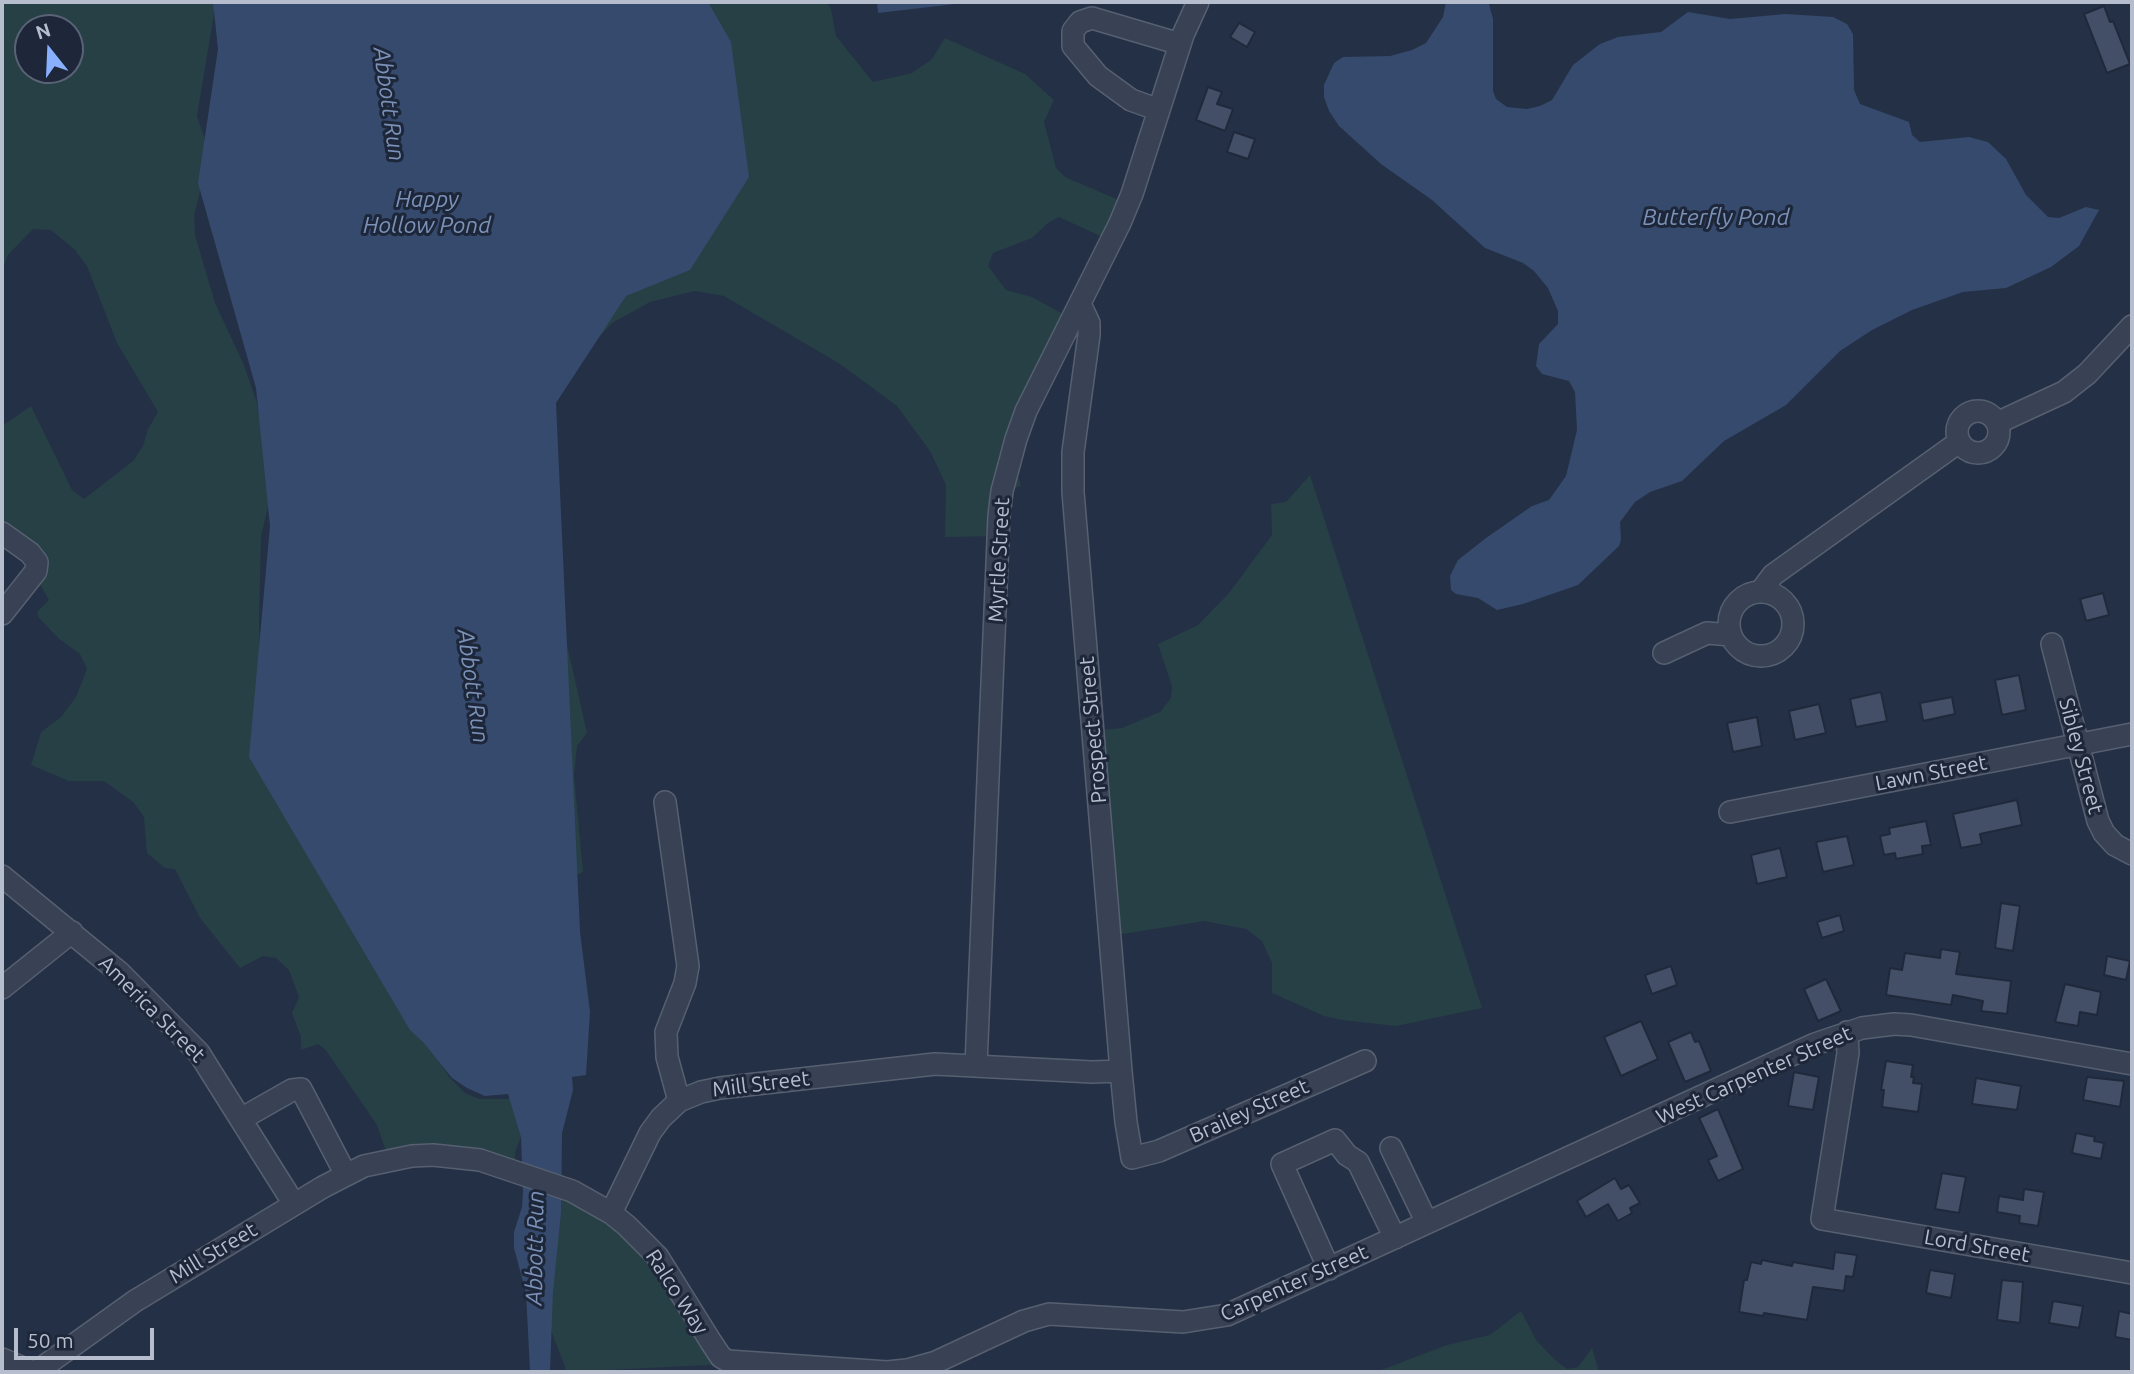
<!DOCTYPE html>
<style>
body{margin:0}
#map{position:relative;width:2134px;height:1374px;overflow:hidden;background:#243045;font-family:Ubuntu,sans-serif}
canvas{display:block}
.frame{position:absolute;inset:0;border:4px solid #b6bece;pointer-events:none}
.north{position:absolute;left:14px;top:14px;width:70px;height:70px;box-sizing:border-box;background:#1d2739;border:2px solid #5a6375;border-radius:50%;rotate:342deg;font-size:19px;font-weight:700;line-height:28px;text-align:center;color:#b6bece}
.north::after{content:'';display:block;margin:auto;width:24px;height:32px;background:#89b0ff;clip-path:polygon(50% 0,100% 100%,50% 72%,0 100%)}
.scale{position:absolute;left:14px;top:1328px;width:140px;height:32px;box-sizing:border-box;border:4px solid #b6bece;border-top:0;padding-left:9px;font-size:21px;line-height:24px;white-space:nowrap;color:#b6bece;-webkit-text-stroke:5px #1d2739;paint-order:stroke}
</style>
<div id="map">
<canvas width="2134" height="1374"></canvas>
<div class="frame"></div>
<div class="north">N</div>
<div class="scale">50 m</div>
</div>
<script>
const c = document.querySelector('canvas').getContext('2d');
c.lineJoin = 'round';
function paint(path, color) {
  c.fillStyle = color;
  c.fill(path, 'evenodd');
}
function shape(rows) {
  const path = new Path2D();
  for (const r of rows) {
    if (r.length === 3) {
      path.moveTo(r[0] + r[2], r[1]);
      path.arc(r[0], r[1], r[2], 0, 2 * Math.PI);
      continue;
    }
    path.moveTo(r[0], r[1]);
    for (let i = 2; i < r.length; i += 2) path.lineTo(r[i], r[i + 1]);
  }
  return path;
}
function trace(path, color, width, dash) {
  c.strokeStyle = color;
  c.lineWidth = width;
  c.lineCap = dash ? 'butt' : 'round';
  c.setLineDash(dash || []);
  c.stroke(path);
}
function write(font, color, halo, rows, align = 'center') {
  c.font = font + ' Ubuntu,sans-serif';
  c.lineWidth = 6;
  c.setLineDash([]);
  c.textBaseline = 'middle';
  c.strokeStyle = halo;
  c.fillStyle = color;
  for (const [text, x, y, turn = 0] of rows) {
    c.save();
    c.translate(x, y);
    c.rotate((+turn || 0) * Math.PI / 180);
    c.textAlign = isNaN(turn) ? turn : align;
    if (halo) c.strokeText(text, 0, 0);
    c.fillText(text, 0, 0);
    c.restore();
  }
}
const green = shape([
 [2,2,216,2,197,116,207,145,206,167,194,216,195,235,215,303,244,365,256,400,263,433,269,503,261,536,259,623,261,720,330,878,336,906,348,911,449,1077,465,1093,479,1099,515,1099,523,1132,515,1152,516,1175,458,1164,392,1168,377,1125,325,1049,318,1044,301,1050,301,1037,292,1013,299,997,289,970,276,958,263,956,240,968,200,918,175,869,165,868,147,853,144,817,133,802,104,781,69,781,31,765,41,732,61,717,76,697,87,669,80,654,58,638,39,618,37,612,49,600,21,552,2,539,2,426,31,406,72,490,84,499,133,461,143,446,148,429,158,412,117,343,87,266,74,249,51,230,33,229,8,255,3,268,4,303,2,311],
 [28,28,70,28,70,70,28,70],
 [682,2,827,2,831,9,836,36,873,82,912,73,932,59,945,38,1025,74,1054,100,1044,122,1056,168,1065,177,1128,204,1111,241,1059,217,1048,223,1032,238,993,253,988,266,1006,290,1032,297,1072,319,1026,429,1015,467,1021,486,1009,489,1007,494,1001,518,1001,536,945,537,946,485,930,451,897,406,840,364,724,296,695,291,650,302,612,323,555,386,549,500,563,627,587,733,577,746,574,775,583,872,573,877,548,742,534,575,523,491,525,428,529,409,560,337,568,328,620,297,652,284,678,263,698,237,709,214,716,177,728,132,731,113,729,64,723,47],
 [1310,475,1482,1008,1396,1026,1342,1020,1324,1016,1272,993,1272,963,1262,941,1246,929,1204,921,1117,935,1100,730,1122,728,1160,712,1171,698,1172,686,1158,644,1198,625,1229,593,1272,535,1271,504,1286,502],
 [558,1195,603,1212,666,1264,727,1367,708,1365,567,1372,552,1333,546,1304],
 [1521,1311,1536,1340,1554,1359,1567,1369,1578,1367,1592,1348,1599,1372,1358,1372,1376,1372,1447,1345,1490,1335]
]);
const water = shape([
 [213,2,708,2,731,42,749,177,690,270,626,296,556,403,580,932,590,1012,586,1075,572,1077,573,1090,562,1133,561,1212,553,1292,550,1371,530,1371,526,1293,514,1248,514,1232,522,1207,523,1192,521,1137,508,1094,485,1096,467,1088,452,1078,424,1043,410,1030,249,757,270,526,256,388,198,183,218,49],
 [877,2,972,2,878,13],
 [1446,2,1489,4,1493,19,1493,91,1496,99,1507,107,1527,109,1540,106,1552,100,1573,65,1600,44,1618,37,1661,32,1688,12,1730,19,1786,14,1833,17,1847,24,1853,34,1854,90,1860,104,1909,122,1912,135,1920,142,1969,137,1988,142,2006,159,2026,195,2048,217,2059,218,2086,207,2099,210,2079,246,2051,267,2006,288,1963,292,1912,310,1872,330,1840,351,1786,405,1724,441,1682,481,1650,492,1635,502,1620,522,1621,540,1619,546,1578,585,1523,604,1497,610,1478,598,1456,594,1451,590,1450,576,1458,560,1486,538,1532,506,1549,500,1566,476,1577,430,1575,392,1569,381,1542,374,1536,366,1539,344,1558,324,1558,311,1548,288,1534,271,1523,263,1485,248,1432,200,1381,164,1339,126,1329,111,1324,97,1324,85,1334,63,1343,57,1390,56,1412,50,1426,43,1443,17]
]);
const building = shape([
 [2104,6,2110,22,2113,21,2130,64,2107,73,2084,14,2104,6],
 [1239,23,1255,32,1247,47,1230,37,1239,23],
 [1208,87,1222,92,1217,104,1233,109,1225,131,1196,120,1208,87],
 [1234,132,1255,139,1248,159,1227,152,1234,132],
 [2103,593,2109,615,2086,621,2080,599,2103,593],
 [2019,675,2026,710,2002,715,1995,680,2019,675],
 [1881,692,1887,721,1856,727,1850,699,1881,692],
 [1952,697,1955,714,1923,721,1920,703,1952,697],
 [1819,704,1826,733,1795,740,1789,711,1819,704],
 [1757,717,1762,746,1733,752,1727,723,1757,717],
 [2017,800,2022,825,1980,834,1982,844,1961,848,1953,814,2017,800],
 [1926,821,1931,845,1922,846,1923,854,1896,859,1895,853,1884,855,1880,836,1890,834,1889,828,1926,821],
 [1847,836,1854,865,1823,872,1816,842,1847,836],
 [1780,848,1787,877,1757,884,1751,855,1780,848],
 [2001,903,2020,906,2013,951,1995,948,2001,903],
 [1840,915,1844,931,1822,938,1817,922,1840,915],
 [1941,949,1960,952,1956,974,2011,981,2007,1014,1981,1011,1983,1001,1953,995,1951,1005,1886,995,1890,968,1902,970,1905,953,1940,958,1941,949],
 [2107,956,2130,961,2126,980,2104,975,2107,956],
 [1671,966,1677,985,1652,994,1645,975,1671,966],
 [1826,979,1841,1011,1818,1021,1804,989,1826,979],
 [2065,984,2101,992,2097,1015,2080,1012,2078,1026,2055,1022,2065,984],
 [1641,1021,1658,1059,1621,1076,1604,1037,1641,1021],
 [1691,1032,1695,1042,1699,1041,1711,1071,1685,1082,1668,1042,1691,1032],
 [1886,1061,1913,1065,1911,1077,1914,1077,1913,1083,1922,1084,1918,1112,1882,1107,1884,1090,1881,1090,1886,1061],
 [1794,1072,1819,1077,1813,1110,1788,1106,1794,1072],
 [2087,1077,2124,1081,2120,1107,2083,1100,2087,1077],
 [1976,1078,2021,1086,2017,1110,1972,1104,1976,1078],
 [1718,1109,1743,1169,1718,1181,1708,1160,1717,1156,1699,1118,1718,1109],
 [2076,1133,2095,1137,2094,1141,2104,1143,2101,1159,2072,1153,2076,1133],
 [1942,1173,1966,1177,1959,1213,1935,1209,1942,1173],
 [1615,1178,1621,1189,1629,1185,1640,1203,1630,1208,1632,1213,1618,1221,1608,1204,1586,1217,1577,1201,1615,1178],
 [2024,1189,2044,1192,2038,1226,2019,1223,2020,1216,1997,1212,1999,1196,2023,1200,2024,1189],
 [1835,1252,1857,1255,1853,1277,1846,1276,1844,1291,1813,1287,1807,1320,1764,1313,1763,1316,1739,1312,1744,1280,1747,1280,1751,1262,1761,1264,1762,1260,1792,1266,1793,1262,1833,1269,1835,1252],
 [1930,1270,1955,1274,1951,1298,1926,1293,1930,1270],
 [2002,1280,2023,1282,2020,1323,1997,1320,2002,1280],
 [2053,1301,2083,1306,2079,1328,2049,1323,2053,1301],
 [2119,1311,2132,1314,2132,1340,2115,1337,2119,1311]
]);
const minor = shape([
 [1159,110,1131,100,1098,76,1073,46,1073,31,1080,22,1092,18,1180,44],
 [1080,304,1089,323,1089,335,1073,452,1073,492,1121,1071,1126,1122,1132,1158,1159,1151,1365,1061],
 [1978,432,21],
 [1997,423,2064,392,2087,374,2132,326],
 [2,533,30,553,37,562,36,571,2,614],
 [1761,591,1773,575,1959,442],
 [1761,624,32],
 [2052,644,2098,821,2104,833,2115,845,2132,854],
 [1664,653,1707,633,1731,635],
 [665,802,688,966,685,983,666,1032,667,1057,679,1101],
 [1730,812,2132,734],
 [2,876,119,972,199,1053,294,1204],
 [2,988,72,932],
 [1847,1032,1848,1053,1822,1219,2132,1273],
 [976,1065,999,516,1002,491,1016,439,1026,411,1120,223,1132,194,1183,35,1198,2],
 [241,1119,292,1090,301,1089,346,1175],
 [1391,1148,1427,1223],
 [611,1213,650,1133,661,1118,679,1101,701,1092,720,1088,935,1064,1092,1072,1121,1071],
 [1329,1269,1282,1164,1335,1140,1347,1155,1358,1162,1395,1238],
 [2,1359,33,1372],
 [36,1372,135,1301,323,1187,364,1166,412,1156,433,1155,480,1160,572,1191,611,1213,626,1225,658,1257,711,1342,721,1357,728,1361,887,1372,907,1370,936,1362,1024,1321,1049,1314,1183,1322,1227,1315,1815,1044,1862,1028,1894,1024,1911,1025,2132,1064]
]);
const streetNames = [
 ["Myrtle Street",999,560,-87],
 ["Prospect Street",1093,730,-95],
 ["Sibley Street",2081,756,75],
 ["Lawn Street",1931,773,-11],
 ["America Street",152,1009,45],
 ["West Carpenter Street",1754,1075,-24],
 ["Mill Street",761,1084,-7],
 ["Brailey Street",1249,1111,-24],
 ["Lord Street",1977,1246,10],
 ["Mill Street",213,1253,-31],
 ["Carpenter Street",1294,1283,-24],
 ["Ralco Way",677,1292,57]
];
const waterNames = [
 ["Abbott Run",389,104,82],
 ["Happy",427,199],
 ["Hollow Pond",427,225],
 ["Butterfly Pond",1716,217],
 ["Abbott Run",473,686,82],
 ["Abbott Run",535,1248,-89]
];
paint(green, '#264046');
paint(water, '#364a6d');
paint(building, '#424f67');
trace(building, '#1f293b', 2);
trace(minor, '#576071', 24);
trace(minor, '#394254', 21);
write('21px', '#b6bece', '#1d2739', streetNames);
write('italic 23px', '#7b91b8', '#1d2739', waterNames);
</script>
